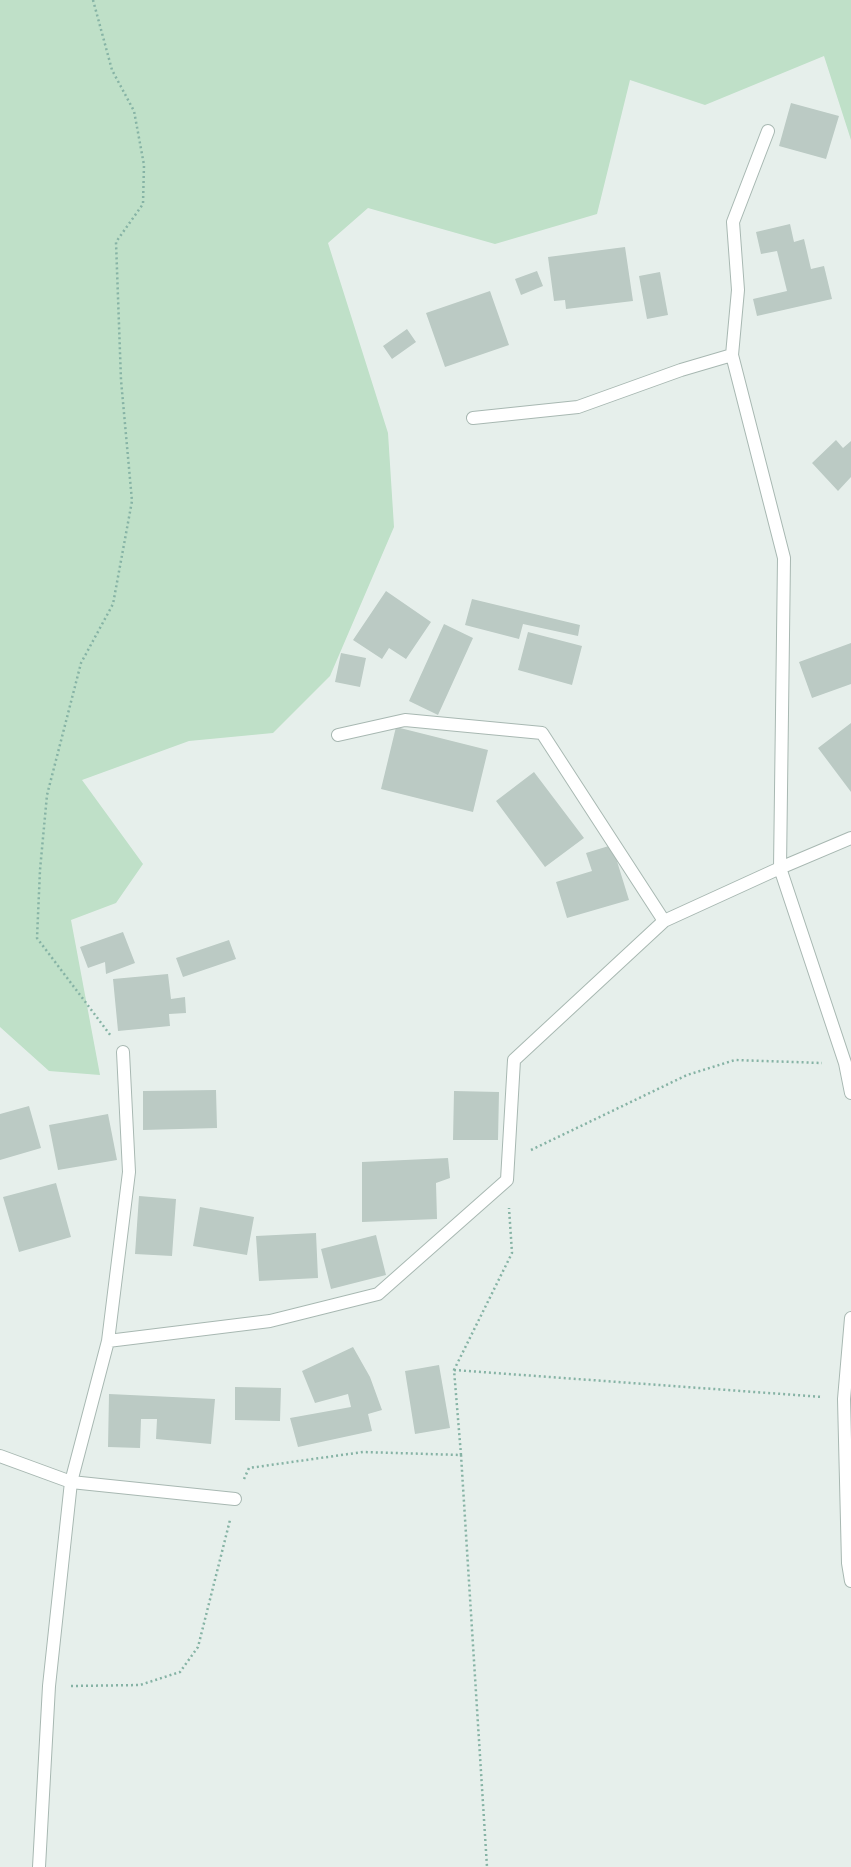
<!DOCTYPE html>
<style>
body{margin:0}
canvas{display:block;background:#e6efeb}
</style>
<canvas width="851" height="1867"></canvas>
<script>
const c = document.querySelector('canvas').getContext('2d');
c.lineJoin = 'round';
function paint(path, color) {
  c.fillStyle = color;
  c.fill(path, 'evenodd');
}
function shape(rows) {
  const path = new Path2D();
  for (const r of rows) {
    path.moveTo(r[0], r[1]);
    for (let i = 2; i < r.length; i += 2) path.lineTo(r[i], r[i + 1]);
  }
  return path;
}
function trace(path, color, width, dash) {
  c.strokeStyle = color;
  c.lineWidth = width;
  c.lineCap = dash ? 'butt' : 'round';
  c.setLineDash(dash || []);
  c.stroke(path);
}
const green = shape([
 [0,0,851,0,851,140,824,56,705,105,630,80,597,214,495,244,368,208,328,243,388,433,394,527,330,676,273,733,189,741,82,780,143,864,116,903,71,920,100,1075,49,1071,0,1027]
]);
const building = shape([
 [791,103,839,116,826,159,779,146],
 [790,224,794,242,804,239,811,269,824,266,832,299,757,316,753,299,787,291,777,251,761,254,756,232],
 [625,247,633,301,566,309,565,300,554,301,548,257],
 [537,271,543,286,521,295,515,279],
 [660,272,668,315,647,319,639,276],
 [490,291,509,345,445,367,426,313],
 [407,329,416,342,392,359,383,346],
 [836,440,843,448,851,441,851,477,838,491,812,463],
 [386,591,431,622,406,659,389,648,382,659,353,640],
 [472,599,580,625,578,636,523,624,519,639,465,625],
 [444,624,473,638,438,715,409,701],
 [528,632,582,646,572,685,518,670],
 [851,643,851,684,812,698,799,662],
 [341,653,366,658,360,687,335,682],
 [851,723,851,792,818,748],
 [396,727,488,750,473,812,381,789],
 [534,772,584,838,545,867,496,801],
 [612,845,629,900,567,918,556,882,592,871,586,853],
 [123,932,135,963,106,974,105,962,88,968,80,947],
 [229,940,236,959,183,977,176,958],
 [168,974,171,999,185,997,186,1013,169,1014,170,1026,118,1031,113,979],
 [216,1090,217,1128,143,1130,143,1091],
 [454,1091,499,1092,498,1140,453,1140],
 [29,1106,41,1148,0,1160,0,1114],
 [108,1114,117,1160,58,1170,49,1125],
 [448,1158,450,1178,436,1183,437,1219,362,1222,362,1162],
 [56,1183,71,1237,19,1252,3,1197],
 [139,1196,176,1199,172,1256,135,1254],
 [200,1207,254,1217,247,1255,193,1246],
 [316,1233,318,1278,259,1281,256,1236],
 [376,1235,386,1275,331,1289,321,1249],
 [353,1347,370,1377,382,1410,368,1414,372,1431,298,1447,290,1418,351,1407,348,1394,315,1403,302,1371],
 [439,1365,450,1428,415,1434,405,1371],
 [235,1387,281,1388,280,1421,235,1420],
 [109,1394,215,1399,211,1444,156,1439,157,1419,141,1419,140,1448,108,1447]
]);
const path = shape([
 [93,0,112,70,134,111,144,165,143,204,116,242,121,380,132,501,113,604,81,663,47,795,40,870,37,938,111,1036],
 [531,1150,687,1075,735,1060,822,1063],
 [454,1370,823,1397],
 [461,1455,454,1370,512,1253,509,1208],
 [244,1479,249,1468,363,1452,461,1455,487,1867],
 [71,1686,140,1685,180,1672,198,1647,230,1520]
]);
const service = shape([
 [71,1482,235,1499]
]);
const minor = shape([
 [768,131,733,222,738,290,732,355,784,558,780,868,845,1063,851,1093],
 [473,418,578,407,681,370,732,355],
 [338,735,405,720,542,733,664,921],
 [851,1318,844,1399,848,1563,851,1581],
 [108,1341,270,1321,378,1294,507,1180,514,1060,664,921,780,868,851,838],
 [0,1456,71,1482,49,1686,39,1867],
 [71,1482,108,1341,129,1172,123,1052]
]);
paint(green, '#bfe0c8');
paint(building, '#bbcac4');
trace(service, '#a8b8b2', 14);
trace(minor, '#a8b8b2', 14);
trace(path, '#86b3a5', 2.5, [2, 3]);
trace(service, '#fff', 12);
trace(minor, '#fff', 12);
</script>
